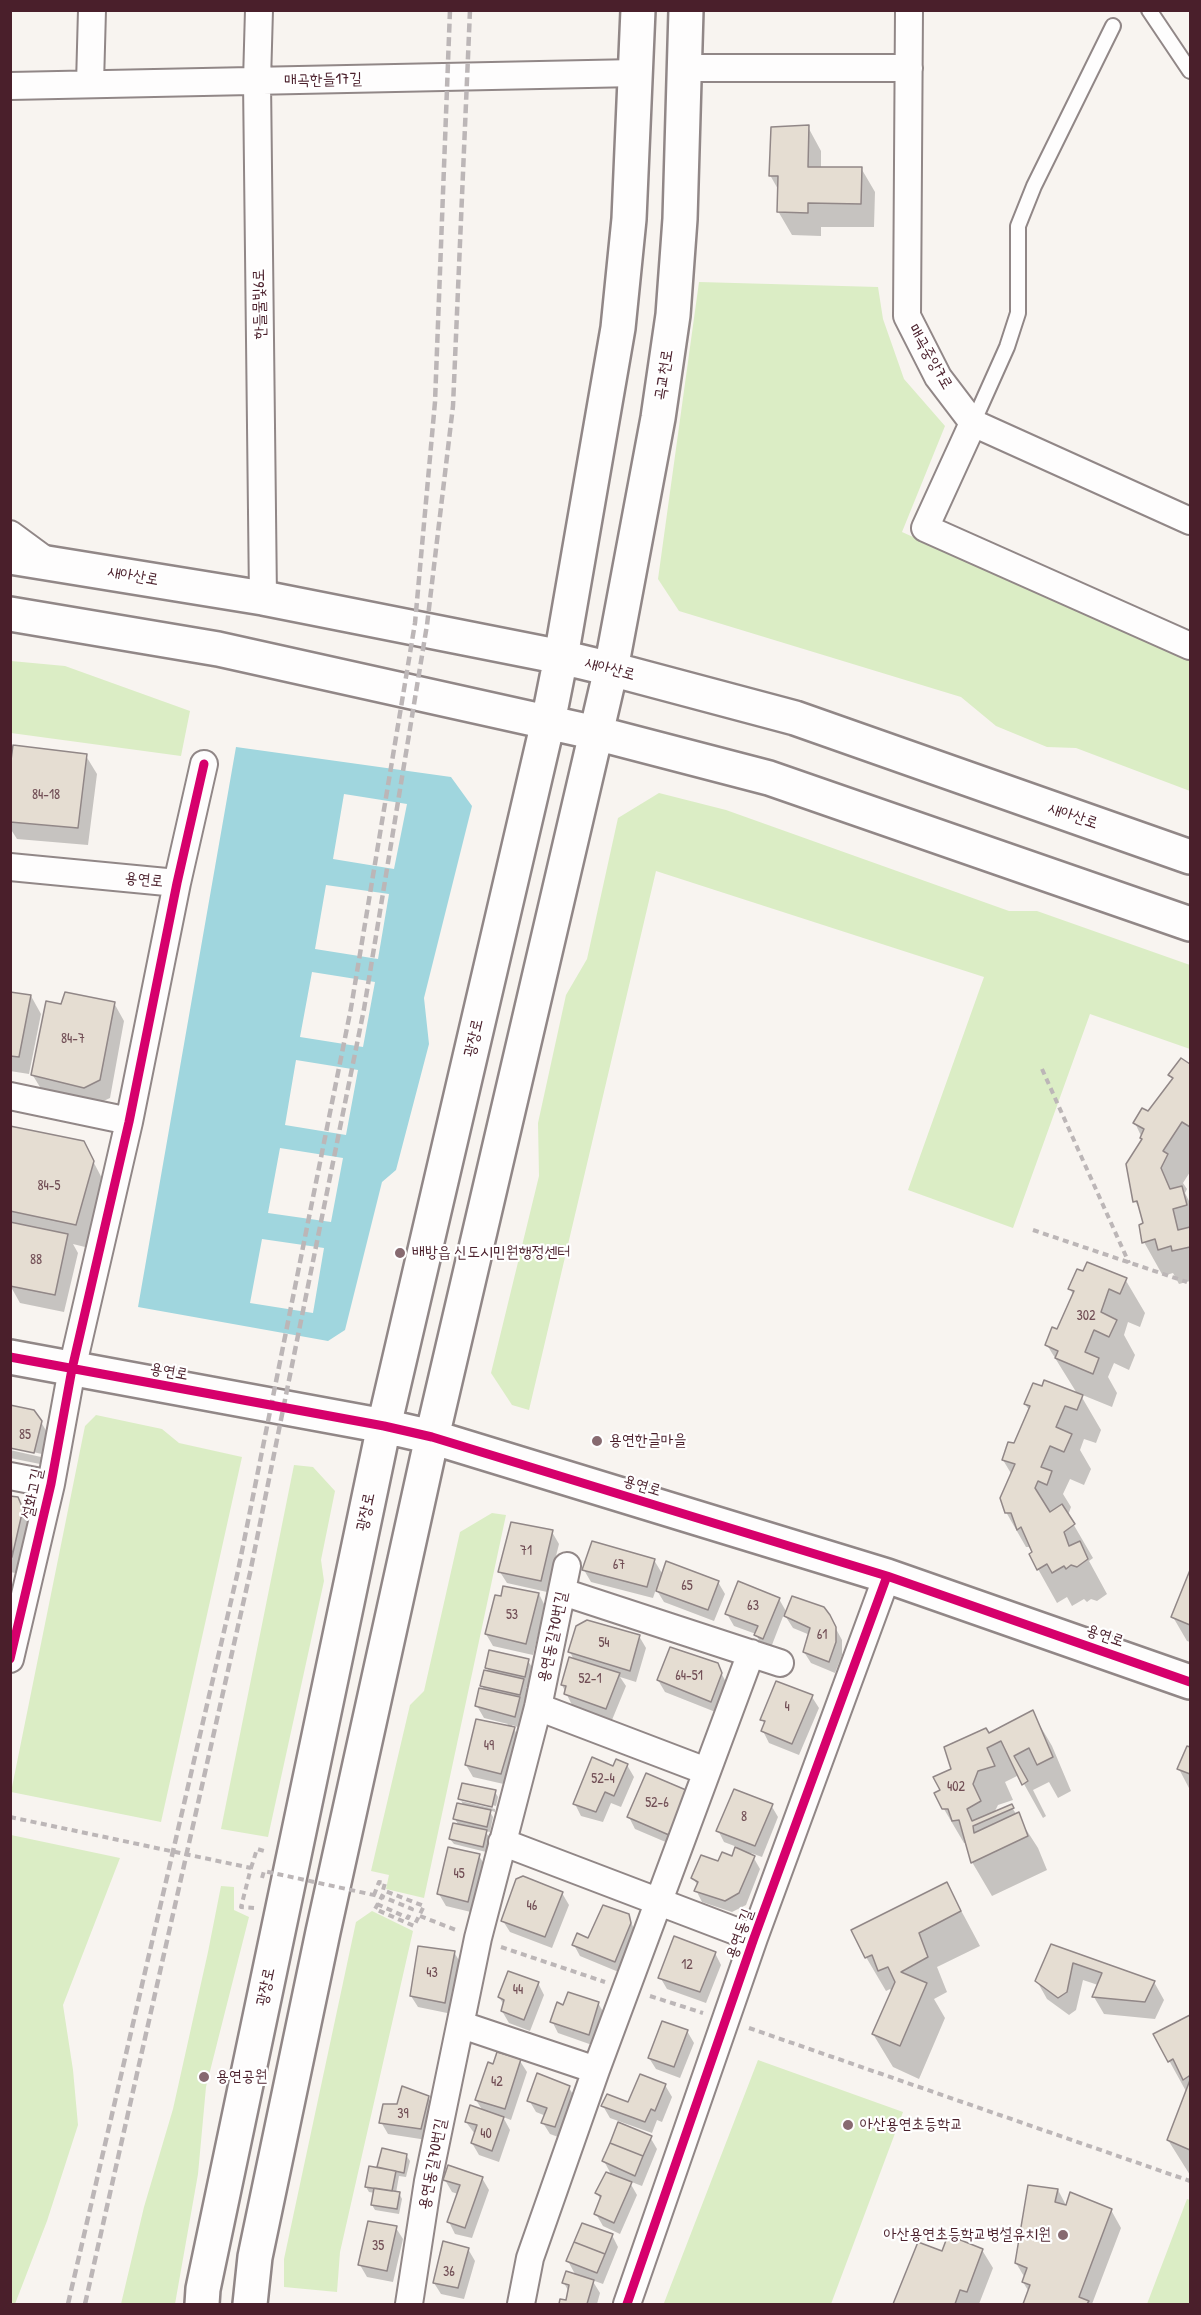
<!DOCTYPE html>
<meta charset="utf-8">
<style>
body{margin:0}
#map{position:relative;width:1201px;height:2315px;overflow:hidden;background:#f8f4f0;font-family:"Patrick Hand",sans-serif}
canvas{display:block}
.frame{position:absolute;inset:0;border:12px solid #4a1f2b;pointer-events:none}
</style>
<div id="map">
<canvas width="1201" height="2315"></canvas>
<div class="frame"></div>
</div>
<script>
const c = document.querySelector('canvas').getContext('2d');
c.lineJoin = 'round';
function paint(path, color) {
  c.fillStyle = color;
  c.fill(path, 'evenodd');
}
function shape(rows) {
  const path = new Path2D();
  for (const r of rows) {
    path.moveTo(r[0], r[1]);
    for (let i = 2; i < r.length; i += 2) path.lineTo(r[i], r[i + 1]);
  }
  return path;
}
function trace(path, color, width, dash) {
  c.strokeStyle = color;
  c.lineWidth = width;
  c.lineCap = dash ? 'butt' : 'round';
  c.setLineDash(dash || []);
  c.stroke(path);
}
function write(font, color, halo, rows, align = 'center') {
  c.font = font + ' "Patrick Hand","Poor Story",sans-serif';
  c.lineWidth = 4.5;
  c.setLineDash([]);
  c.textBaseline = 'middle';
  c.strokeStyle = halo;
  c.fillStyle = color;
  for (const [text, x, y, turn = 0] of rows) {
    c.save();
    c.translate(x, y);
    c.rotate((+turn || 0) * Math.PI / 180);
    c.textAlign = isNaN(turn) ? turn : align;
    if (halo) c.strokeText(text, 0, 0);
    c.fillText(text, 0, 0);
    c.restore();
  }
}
const green = shape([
 [699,282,878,287,883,319,904,379,945,426,902,532,1190,661,1190,791,1076,748,1047,747,996,726,961,697,679,611,658,579],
 [11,661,65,666,190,711,181,756,11,733],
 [659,793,726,810,1009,911,1037,911,1190,965,1190,1049,1090,1014,1013,1228,908,1190,984,977,656,871,529,1410,512,1405,491,1373,539,1176,538,1123,566,995,587,959,618,818],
 [96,1415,162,1429,179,1443,242,1457,161,1822,11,1792,85,1426],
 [294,1465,313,1467,335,1491,321,1560,324,1581,268,1837,221,1829],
 [492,1513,506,1515,424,1898,386,1889,389,1875,371,1871,410,1705,424,1691,460,1532],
 [11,1835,120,1858,63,2005,73,2070,78,2125,47,2221,15,2304,10,2304],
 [221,1886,234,1887,234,1910,249,1917,206,2087,198,2174,175,2304,121,2304,144,2207,173,2109,208,1952],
 [372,1911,413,1931,340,2252,337,2292,284,2287,284,2259,356,1922],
 [758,2060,903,2112,831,2304,667,2304,664,2303],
 [1187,2199,1190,2200,1190,2304,1147,2304]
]);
const water = shape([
 [236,747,451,777,472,806,424,998,429,1044,396,1170,382,1182,345,1330,328,1341,138,1307],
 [344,794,407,804,394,869,333,859],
 [326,885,389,894,378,959,315,949],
 [312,972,375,982,363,1047,300,1037],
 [296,1060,358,1070,346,1135,285,1125],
 [280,1148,343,1158,331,1222,268,1213],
 [262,1239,324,1248,313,1313,250,1303]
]);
const shadow = shape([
 [808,127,821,151,821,169,861,168,875,192,874,227,821,227,821,236,792,235,778,211,779,191,770,175],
 [86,756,97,774,88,845,17,839,10,828,10,761,12,764],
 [10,994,31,996,41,1014,29,1074,10,1071],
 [114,1003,124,1021,110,1098,95,1105,43,1092,32,1074,62,1006],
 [1182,1060,1190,1066,1190,1172,1183,1183,1187,1189,1185,1193,1190,1203,1190,1281,1179,1284,1173,1273,1163,1276,1144,1242,1145,1224,1142,1213,1135,1201,1143,1140,1135,1123,1148,1113,1173,1080,1170,1075],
 [10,1127,83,1142,106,1186,89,1248,73,1244,78,1253,64,1312,20,1303,11,1287],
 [1125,1279,1145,1313,1140,1327,1128,1322,1124,1335,1135,1355,1129,1370,1114,1363,1108,1377,1117,1393,1112,1407,1080,1394,1101,1430,1096,1443,1084,1439,1080,1450,1091,1469,1084,1485,1070,1479,1063,1494,1071,1507,1068,1515,1093,1558,1089,1561,1107,1594,1097,1601,1091,1599,1087,1602,1084,1599,1072,1606,1067,1597,1057,1603,1038,1569,1033,1553,1029,1547,1026,1547,1006,1512,1012,1475,1003,1460,1014,1445,1029,1410,1025,1404,1078,1395,1047,1345,1058,1331,1074,1296,1070,1289],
 [41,1422,48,1434,40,1464,10,1458,10,1450,41,1457,42,1454,10,1447],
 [10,1497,17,1498,33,1528,21,1574,10,1572],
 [552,1532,559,1544,547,1592,507,1583,500,1572],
 [654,1560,663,1575,718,1582,725,1594,714,1621,664,1602,656,1589,653,1598,591,1582,584,1570],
 [1190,1574,1190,1642,1187,1641,1173,1617],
 [539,1594,545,1606,533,1655,493,1646,486,1634],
 [779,1599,787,1613,829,1616,842,1640,842,1655,835,1673,811,1663,804,1652,810,1635,793,1628,784,1614,770,1650,762,1647,756,1634,734,1626,727,1614],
 [639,1636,646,1648,636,1682,620,1677,626,1686,612,1720,572,1705,562,1685,574,1660,570,1652],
 [528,1661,535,1672,531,1688,526,1687,530,1692,526,1706,523,1706,526,1710,521,1728,512,1725,520,1740,508,1785,473,1777,466,1765,508,1724,484,1718,477,1706,485,1691,482,1686,490,1673,486,1667],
 [717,1665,728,1686,718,1713,665,1692,658,1680],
 [812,1697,819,1708,799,1755,769,1743,763,1731,765,1724,762,1720],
 [1032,1712,1052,1746,1071,1791,1058,1798,1049,1782,1033,1790,1046,1816,1043,1818,1019,1775,1005,1782,1013,1800,998,1805,994,1813,1011,1806,1038,1848,1047,1870,992,1896,972,1862,966,1843,964,1843,944,1809,942,1790,953,1770,989,1734],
 [1188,1748,1190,1749,1190,1790,1179,1769],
 [627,1765,634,1777,621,1807,611,1803,603,1822,581,1816,575,1804],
 [463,1784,495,1792,498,1797,496,1806,461,1798,461,1801,495,1809,495,1812,489,1810,493,1817,490,1832,485,1831,489,1837,486,1852,454,1844,450,1839,454,1825,459,1826,455,1819,458,1804,464,1806,460,1799],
 [685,1791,692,1803,675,1846,635,1829,629,1817],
 [771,1805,778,1817,762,1857,751,1853,760,1869,746,1905,732,1912,702,1902,696,1890,698,1886,693,1878,719,1862,732,1858,737,1847,724,1842,718,1830],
 [479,1856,486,1867,475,1913,446,1906,439,1894],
 [947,1884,980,1946,937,1967,947,1992,934,1999,945,2018,919,2079,893,2067,873,2034,892,1992,890,1989,886,1991,866,1957],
 [562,1893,569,1905,552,1948,510,1932,503,1921],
 [628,1915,637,1936,621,1973,580,1956,574,1945,589,1940],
 [1052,1946,1154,1982,1164,2000,1155,2019,1104,2014,1094,1997,1098,1985,1083,1980,1076,2010,1069,2015,1047,1999,1037,1981],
 [454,1952,461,1964,452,2014,418,2007,411,1996],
 [715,1953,721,1965,706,2003,667,1989,660,1977],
 [538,1983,544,1995,530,2031,509,2023,502,2011,504,2005,499,1997],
 [598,2003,605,2015,595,2046,558,2033,552,2021,564,2007],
 [1190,2016,1190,2175,1168,2140,1187,2093,1155,2035],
 [687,2031,694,2043,680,2078,656,2069,649,2058],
 [520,2061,527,2072,511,2120,503,2117,510,2130,499,2162,479,2155,472,2143,475,2134,466,2122,483,2111,476,2100],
 [665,2085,672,2097,662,2122,657,2120,652,2133,610,2118,603,2106,629,2104],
 [569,2088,576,2099,561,2138,550,2134,543,2123,546,2116,536,2112,529,2100],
 [428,2097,434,2109,427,2140,388,2134,381,2122,398,2106],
 [650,2137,657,2149,642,2186,629,2181,637,2195,620,2234,603,2226,596,2214,601,2200,597,2193,612,2176,604,2161],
 [383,2150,406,2155,410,2161,406,2177,399,2176,396,2193,399,2193,402,2199,399,2214,375,2210,372,2205,375,2193,369,2192,366,2187,378,2169],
 [482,2178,489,2190,472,2238,455,2234,449,2222,458,2194,452,2192,445,2180],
 [1058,2190,1067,2207,1111,2210,1121,2228,1092,2304,1024,2304,1029,2292,1023,2282,1025,2278,1016,2263],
 [396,2228,403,2239,393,2282,367,2277,360,2265],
 [612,2235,618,2247,603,2284,592,2280,600,2293,597,2304,560,2304,561,2301,567,2302,569,2292,564,2283,576,2276,568,2261],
 [919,2244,943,2253,982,2250,993,2268,979,2304,895,2304],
 [468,2249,475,2261,464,2299,441,2294,434,2283]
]);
const building = shape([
 [809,125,808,167,862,167,861,204,808,203,808,213,777,212,778,176,769,176,771,127,809,125],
 [13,745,87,754,78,828,10,822,10,768,13,745],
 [10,992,31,995,19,1057,10,1056,10,992],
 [65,992,115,1002,100,1080,84,1088,31,1075,46,1001,61,1004,65,992],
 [1181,1058,1190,1064,1190,1127,1182,1122,1163,1151,1168,1154,1161,1168,1170,1189,1182,1186,1187,1205,1173,1209,1178,1230,1190,1227,1190,1247,1172,1251,1171,1246,1158,1250,1155,1239,1142,1243,1139,1225,1143,1223,1137,1201,1133,1202,1126,1164,1142,1139,1140,1138,1144,1129,1133,1123,1142,1108,1148,1111,1173,1078,1168,1075,1181,1058],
 [10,1126,84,1141,94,1161,76,1225,10,1211,10,1126],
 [10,1222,68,1234,55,1295,10,1286,10,1222],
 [1087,1262,1127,1278,1120,1294,1109,1289,1101,1312,1117,1320,1109,1337,1094,1330,1085,1352,1099,1358,1093,1374,1055,1358,1058,1351,1045,1345,1052,1327,1057,1329,1074,1291,1068,1289,1077,1269,1083,1271,1087,1262],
 [1044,1380,1083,1395,1077,1410,1065,1406,1056,1427,1072,1434,1064,1452,1050,1446,1041,1467,1052,1471,1047,1485,1038,1481,1035,1488,1050,1512,1062,1504,1075,1524,1064,1532,1069,1546,1080,1541,1088,1559,1077,1567,1071,1565,1066,1569,1064,1566,1052,1573,1047,1564,1037,1570,1029,1554,1032,1552,1021,1527,1017,1530,1011,1513,1005,1513,1000,1498,1015,1464,1002,1460,1008,1442,1014,1443,1030,1406,1024,1404,1033,1383,1042,1386,1044,1380],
 [10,1405,34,1410,42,1421,34,1453,10,1448,10,1405],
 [10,1496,18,1497,23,1509,12,1557,10,1496],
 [511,1522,553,1530,541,1581,498,1572,511,1522],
 [592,1541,655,1559,647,1587,582,1570,592,1541],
 [666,1561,719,1581,708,1610,656,1591,666,1561],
 [1190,1570,1190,1625,1171,1617,1190,1570],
 [738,1581,780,1598,763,1639,754,1635,758,1626,725,1614,738,1581],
 [503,1586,539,1593,526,1644,485,1634,495,1595,501,1596,503,1586],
 [792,1596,824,1607,830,1615,836,1627,836,1642,829,1662,803,1652,810,1628,784,1616,792,1596],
 [587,1620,640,1635,630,1671,568,1652,576,1626,587,1620],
 [670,1647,718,1663,722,1673,711,1702,657,1680,670,1647],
 [489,1650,529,1659,525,1677,485,1668,489,1650],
 [569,1657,620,1673,606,1709,564,1694,566,1686,561,1685,569,1657],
 [484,1670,524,1679,520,1695,480,1686,484,1670],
 [776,1681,813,1695,792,1744,761,1731,765,1721,760,1720,776,1681],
 [479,1688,520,1697,515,1717,475,1706,479,1688],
 [1033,1710,1053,1757,1037,1765,1029,1748,1014,1756,1028,1781,1022,1785,1001,1741,987,1748,995,1766,978,1771,973,1784,981,1801,967,1809,972,1821,1012,1804,1014,1808,973,1826,974,1833,1019,1812,1028,1836,971,1863,959,1820,952,1821,948,1809,942,1809,934,1793,940,1790,933,1777,951,1769,944,1747,986,1728,989,1733,1033,1710],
 [476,1719,515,1727,501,1774,465,1765,476,1719],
 [1187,1746,1190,1747,1190,1774,1177,1769,1187,1746],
 [592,1757,613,1766,616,1759,628,1764,614,1796,605,1792,596,1812,573,1804,592,1757],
 [646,1773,686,1790,669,1835,627,1817,646,1773],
 [462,1783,496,1790,492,1807,458,1799,462,1783],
 [734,1789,773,1804,755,1846,716,1831,734,1789],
 [457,1803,491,1810,487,1827,453,1819,457,1803],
 [453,1823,487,1830,483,1847,449,1839,453,1823],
 [448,1847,480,1854,468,1902,437,1894,448,1847],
 [735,1847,755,1856,739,1893,725,1901,694,1891,698,1882,691,1878,701,1855,718,1861,722,1852,732,1856,735,1847],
 [523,1876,563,1892,545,1937,501,1921,516,1879,523,1876],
 [947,1882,961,1911,919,1933,928,1957,901,1972,927,1983,900,2046,872,2034,895,1982,888,1967,878,1971,872,1955,865,1958,851,1930,947,1882],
 [603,1905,629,1914,631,1923,615,1962,572,1945,577,1933,588,1938,603,1905],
 [674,1936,716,1952,700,1992,658,1978,674,1936],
 [1051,1944,1155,1981,1145,2002,1092,1997,1102,1973,1073,1963,1067,1992,1058,1998,1035,1981,1051,1944],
 [418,1946,455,1951,445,2003,410,1996,418,1946],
 [508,1971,539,1982,524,2020,501,2011,504,2000,498,1997,508,1971],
 [568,1992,599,2002,589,2035,550,2022,557,2002,563,2005,568,1992],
 [1190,2015,1190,2078,1189,2076,1183,2080,1173,2059,1168,2062,1153,2034,1190,2015],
 [662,2021,688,2030,674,2067,648,2058,662,2021],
 [497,2052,521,2059,505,2109,475,2100,488,2062,493,2064,497,2052],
 [537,2073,570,2086,555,2127,541,2123,547,2108,527,2101,537,2073],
 [640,2074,666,2084,655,2111,651,2109,645,2122,601,2106,607,2094,628,2102,640,2074],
 [1190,2080,1190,2150,1167,2140,1190,2080],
 [402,2086,429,2096,421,2129,379,2123,383,2104,397,2104,402,2086],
 [470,2105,504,2117,492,2151,471,2143,477,2125,465,2122,470,2105],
 [618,2122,652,2136,643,2156,610,2143,618,2122],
 [610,2143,643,2156,635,2176,602,2161,610,2143],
 [382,2148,407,2154,404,2173,377,2167,382,2148],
 [448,2165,483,2177,465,2228,447,2222,460,2185,443,2180,448,2165],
 [369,2166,396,2171,392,2191,365,2187,369,2166],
 [606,2172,632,2182,614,2223,594,2214,601,2196,595,2193,606,2172],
 [1028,2185,1058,2189,1055,2202,1066,2205,1070,2192,1112,2209,1079,2297,1089,2301,1087,2304,1023,2304,1030,2285,1022,2282,1027,2268,1015,2263,1028,2185],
 [374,2188,400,2192,397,2209,371,2205,374,2188],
 [368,2221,397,2226,387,2271,358,2265,368,2221],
 [582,2223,613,2234,605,2254,574,2242,582,2223],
 [948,2235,983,2249,967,2292,960,2290,955,2304,893,2304,918,2242,942,2251,948,2235],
 [443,2241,469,2248,458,2288,433,2283,443,2241],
 [574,2242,605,2254,597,2273,566,2261,574,2242],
 [566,2271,594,2280,587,2304,559,2304,560,2299,566,2300,569,2285,562,2283,566,2271]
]);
const path = shape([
 [1042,1069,1129,1263],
 [1033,1230,1187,1282],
 [10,1817,251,1868,241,1907,254,1908],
 [251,1868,257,1849,264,1851,264,1853],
 [374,1895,379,1882,385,1883,383,1890,385,1891,424,1906,414,1926,375,1909,385,1891],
 [377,1904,408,1918,412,1909,383,1897],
 [420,1916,456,1930],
 [501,1947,605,1982],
 [650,1996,703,2013],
 [749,2028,1190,2181]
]);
const lane = shape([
 [1149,10,1190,71],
 [973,423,1007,347,1018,313,1018,226,1034,186,1113,26]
]);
const street = shape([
 [259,10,257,81,263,598],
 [909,10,907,316,938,377,973,423,1190,521],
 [685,68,909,68],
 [90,84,92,10],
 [10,86,636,73],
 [973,423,925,528,1190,646],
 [10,534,48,562],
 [10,867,177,883],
 [10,1096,129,1121],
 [10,1476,51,1484],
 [563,1592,780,1663],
 [10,1659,51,1484,72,1369,129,1122,177,883,204,764],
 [538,1707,706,1771],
 [502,1842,754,1938],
 [462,2025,596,2070],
 [409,2304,428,2181,478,1938,538,1707,567,1566],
 [521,2304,530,2258,596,2070,751,1653],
 [627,2304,754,1938,887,1576]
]);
const secondary = shape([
 [10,557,263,598,561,657,611,669,795,718,1190,857],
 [10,614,218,649,596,733,769,778,1190,924],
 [10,1357,384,1426,432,1437,887,1576,1190,1682],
 [202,2304,203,2289,384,1426,548,722,561,657,618,328,629,219,638,10],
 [250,2304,255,2257,323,1932,432,1437,611,669,658,418,673,315,680,219,686,10]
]);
const rail = shape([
 [68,2304,238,1571,351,1008,415,623,435,402,450,10],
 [85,2304,250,1573,364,1009,427,625,453,406,470,10]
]);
const pathBridge = shape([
 [262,1878,264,1871,383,1897]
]);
const cycleway = shape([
 [10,1357,384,1426,432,1437,887,1576,1190,1682],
 [10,1659,51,1484,72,1369,129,1122,177,883,204,764],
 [627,2304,754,1938,887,1576]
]);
const markers = [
 [400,1253,6,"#876a70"],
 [597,1441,6,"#876a70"],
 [204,2077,6,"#876a70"],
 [848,2125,6,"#876a70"],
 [1063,2235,6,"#876a70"]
];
const numberNames = [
 ["84-18",46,795],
 ["84-7",73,1039],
 ["84-5",49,1186],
 ["88",36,1260],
 ["302",1086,1316],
 ["85",25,1435],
 ["71",526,1551],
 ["67",619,1565],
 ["65",687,1586],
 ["63",753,1606],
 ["53",512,1615],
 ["61",822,1635],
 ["54",604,1643],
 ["64-51",689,1676],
 ["52-1",590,1679],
 ["4",787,1707],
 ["49",489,1746],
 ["52-4",603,1779],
 ["402",956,1787],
 ["52-6",657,1803],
 ["8",744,1817],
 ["45",459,1874],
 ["46",532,1906],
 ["12",687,1965],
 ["43",432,1973],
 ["44",518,1990],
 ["42",497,2082],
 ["39",403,2114],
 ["40",486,2134],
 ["35",378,2246],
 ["36",449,2272]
];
const streetNames = [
 ["매곡한들17길",323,80,-1],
 ["한들물빛6로",260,304,-91],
 ["매곡중앙7로",930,357,60],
 ["곡교천로",664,375,-81],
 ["새아산로",133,576,10],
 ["새아산로",610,669,15],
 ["새아산로",1073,816,19],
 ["용연로",144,880,6],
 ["광장로",474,1038,-77],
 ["용연로",169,1372,10],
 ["용연로",642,1486,17],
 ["설화고길",33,1494,-78],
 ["광장로",366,1512,-78],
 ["용연로",1105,1636,19],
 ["용연동길70번길",553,1637,-78],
 ["용연동길",740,1934,-70],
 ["광장로",266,1987,-78],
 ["용연동길70번길",433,2164,-79]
];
const poiNames = [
 ["배방읍 신도시민원행정센터",412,1253],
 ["용연한글마을",609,1441],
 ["용연공원",216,2077],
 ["아산용연초등학교",860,2125],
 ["아산용연초등학교병설유치원",1051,2235,"right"]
];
paint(green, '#dbedc5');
paint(water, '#a0d6de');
paint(shadow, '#0003');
paint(building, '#e5ddd2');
trace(building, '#918787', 1.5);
trace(lane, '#918787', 18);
trace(street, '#918787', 30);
trace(secondary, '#918787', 38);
trace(path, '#bcb6b7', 4, [6, 4.5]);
trace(lane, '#fefdfd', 14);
trace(street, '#fefdfd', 26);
trace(secondary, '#fefdfd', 33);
trace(rail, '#bcb6b7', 4.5, [9, 4.5]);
trace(pathBridge, '#bcb6b7', 4, [6, 4.5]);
trace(cycleway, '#d6006c', 9);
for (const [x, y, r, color] of markers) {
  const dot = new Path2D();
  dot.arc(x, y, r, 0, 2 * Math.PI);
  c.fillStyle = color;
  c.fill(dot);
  trace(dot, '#fff', 2);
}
write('14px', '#714e55', null, numberNames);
write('16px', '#4a1f2b', '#fff', streetNames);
write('16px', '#4a1f2b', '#fff', poiNames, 'left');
</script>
